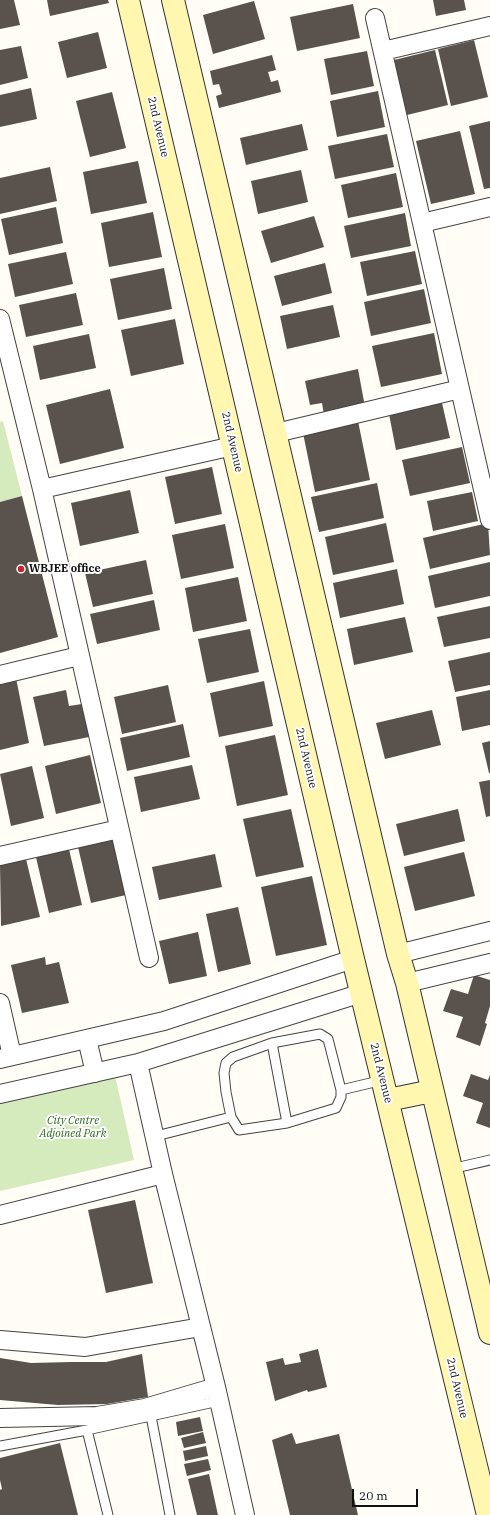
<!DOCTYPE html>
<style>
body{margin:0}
#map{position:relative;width:490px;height:1515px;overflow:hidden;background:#fffdf5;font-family:"IBM Plex Serif",serif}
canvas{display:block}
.scale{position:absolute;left:352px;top:1489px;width:66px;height:18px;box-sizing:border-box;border:2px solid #111;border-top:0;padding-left:5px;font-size:12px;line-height:14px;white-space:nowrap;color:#111;-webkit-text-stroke:3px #fff;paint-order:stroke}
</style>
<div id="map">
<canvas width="490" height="1515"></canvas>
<div class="scale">20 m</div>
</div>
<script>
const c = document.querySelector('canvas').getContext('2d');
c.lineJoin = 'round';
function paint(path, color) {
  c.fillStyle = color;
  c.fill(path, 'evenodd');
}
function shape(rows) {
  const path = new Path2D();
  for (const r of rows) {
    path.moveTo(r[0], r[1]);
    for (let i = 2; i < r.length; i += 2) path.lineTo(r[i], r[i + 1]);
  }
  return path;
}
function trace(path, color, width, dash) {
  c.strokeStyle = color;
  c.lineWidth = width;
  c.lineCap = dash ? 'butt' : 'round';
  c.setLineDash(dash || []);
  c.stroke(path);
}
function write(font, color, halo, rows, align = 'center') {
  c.font = font + ' "IBM Plex Serif",serif';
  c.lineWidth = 4;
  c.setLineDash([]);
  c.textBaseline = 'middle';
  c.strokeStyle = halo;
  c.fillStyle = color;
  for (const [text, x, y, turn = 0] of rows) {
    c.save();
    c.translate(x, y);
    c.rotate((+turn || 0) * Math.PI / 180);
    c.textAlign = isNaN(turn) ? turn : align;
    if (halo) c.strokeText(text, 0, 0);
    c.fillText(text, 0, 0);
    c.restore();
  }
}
const green = shape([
 [3,421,22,496,0,502,0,422],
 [114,1071,134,1160,0,1191,0,1097]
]);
const building = shape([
 [0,0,14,0,20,25,0,29],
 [47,0,108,0,109,3,50,16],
 [433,0,464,0,466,10,436,16],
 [254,1,265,39,213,54,203,15],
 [353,4,360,38,297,51,290,17],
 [98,32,107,68,67,78,58,42],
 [474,40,488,97,451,106,438,49],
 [21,46,28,78,0,85,0,50],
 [435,50,448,105,407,115,394,60],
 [367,51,374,86,331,95,324,59],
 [272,55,276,70,268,72,271,82,278,80,281,92,219,108,216,96,222,94,219,84,213,85,210,71],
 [31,88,37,119,0,127,0,95],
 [378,91,385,127,337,137,330,101],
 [112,92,126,148,90,157,76,101],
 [490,121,490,188,484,189,469,126],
 [302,124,308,150,246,165,240,138],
 [460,131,475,194,431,204,416,141],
 [387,134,394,167,335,179,328,146],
 [138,161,147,203,91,214,83,172],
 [50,167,57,201,0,214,0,178],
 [301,170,308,202,258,214,251,181],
 [396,173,403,207,348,218,341,185],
 [56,207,63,243,9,255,1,219],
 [153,212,162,257,109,267,101,223],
 [405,213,411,246,351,258,344,226],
 [314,216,324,247,271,263,261,231],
 [415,251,422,284,367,296,360,262],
 [66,252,73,284,15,297,8,264],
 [325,263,332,293,282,306,274,276],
 [164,268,172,309,118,320,110,279],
 [424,289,431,323,371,336,364,302],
 [76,293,83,325,26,337,19,305],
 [333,305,340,337,287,349,280,316],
 [175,319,184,364,131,376,121,330],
 [434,333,442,374,381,387,372,346],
 [89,334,96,368,40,380,33,346],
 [358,369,365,407,324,415,322,403,310,405,305,381],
 [110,389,124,448,60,464,46,405],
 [442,403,450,438,396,450,389,414],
 [358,421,370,480,315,492,303,433],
 [462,447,470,483,410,496,402,460],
 [212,467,222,514,175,524,165,477],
 [377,483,384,518,319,532,311,497],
 [130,490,139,533,80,546,71,503],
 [472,492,478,521,433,531,427,501],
 [22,496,58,637,0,653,0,502],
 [386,523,394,562,333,575,325,537],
 [488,523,490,555,430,569,423,538],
 [225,524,234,568,181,579,172,535],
 [146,560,153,594,93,607,85,573],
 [490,562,490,596,435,608,428,576],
 [397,569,404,604,340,618,333,583],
 [238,577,247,621,193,632,185,588],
 [154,600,160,630,97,644,90,614],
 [490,606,490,638,444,647,437,617],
 [405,617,413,652,354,665,347,629],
 [250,629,259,672,207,683,198,639],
 [490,652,490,685,455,692,448,661],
 [16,678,29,743,0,750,0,682],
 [264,681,273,726,219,737,210,693],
 [168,685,176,722,122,734,114,697],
 [66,690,69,706,82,704,89,737,44,746,33,697],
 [490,690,490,725,462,731,456,697],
 [432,710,441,745,385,759,376,723],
 [183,724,190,757,127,771,120,738],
 [275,735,288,795,237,806,225,746],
 [490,741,490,773,489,773,482,743],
 [90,755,101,803,56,814,45,766],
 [192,765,200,799,141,812,134,777],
 [32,766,44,818,11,826,0,774],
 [490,780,490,816,486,817,479,782],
 [291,809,304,867,256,877,243,819],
 [458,809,465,841,404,856,396,824],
 [113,839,126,895,91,903,78,847],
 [68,845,82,905,49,913,35,853],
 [464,852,475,896,415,911,404,867],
 [215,854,222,887,159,900,152,867],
 [26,859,40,917,1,926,0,865],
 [312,876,327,945,276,956,261,887],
 [238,907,251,964,218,972,206,914],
 [198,932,207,976,169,984,159,941],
 [45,957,46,965,59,962,69,1003,22,1013,11,965],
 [474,975,490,980,490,1006,485,1023,487,1024,480,1046,456,1037,463,1017,443,1011,451,989,468,994],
 [471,1074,488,1080,490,1075,490,1128,476,1123,483,1103,463,1096],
 [135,1200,153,1283,106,1293,88,1210],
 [318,1349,327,1387,308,1392,307,1390,275,1401,266,1362,283,1358,285,1365,301,1362,299,1354],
 [142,1354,148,1397,107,1404,58,1405,0,1400,0,1358,31,1363,71,1362,106,1362],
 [200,1417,203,1431,178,1436,176,1422],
 [203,1432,206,1443,184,1448,181,1438],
 [292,1433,296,1444,339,1434,358,1515,290,1515,272,1440],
 [60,1443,78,1515,0,1515,0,1490,2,1489,0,1480,0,1458],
 [206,1446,208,1456,185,1461,183,1451],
 [208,1459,211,1470,187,1476,184,1464],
 [209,1474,218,1515,197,1515,188,1479]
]);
const lane = shape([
 [320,1034,328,1039,341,1090,341,1097,336,1108,287,1123,239,1130,231,1117,226,1092,224,1073,226,1063,233,1057,272,1043,320,1034],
 [272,1043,287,1123],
 [341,1090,383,1080],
 [156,1136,231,1117],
 [451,1169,490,1160],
 [151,1416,170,1515],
 [87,1430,108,1515],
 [0,1446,87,1430,219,1401]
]);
const street = shape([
 [375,18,490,520],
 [383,51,490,26],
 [422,223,490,207],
 [0,319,42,489,149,958],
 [276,433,460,389],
 [42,489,233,446],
 [0,675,79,656],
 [0,856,119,829],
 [398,954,490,931],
 [407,983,490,963],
 [0,1003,12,1056],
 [87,1039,95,1073],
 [0,1059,164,1021,353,959],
 [138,1063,163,1174,216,1387,245,1515],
 [0,1094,138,1063,362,993],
 [0,1215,163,1174],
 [0,1340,85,1347,201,1327],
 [0,1418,97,1416,145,1408,216,1387]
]);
const secondary = shape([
 [128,0,353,959,488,1515],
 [173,0,398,954,407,983,490,1333],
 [388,1100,432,1091]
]);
const markers = [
 [21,569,4,"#c4262e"]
];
const streetNames = [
 ["2nd Avenue",158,127,77],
 ["2nd Avenue",232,442,77],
 ["2nd Avenue",306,758,77],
 ["2nd Avenue",381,1073,76],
 ["2nd Avenue",457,1388,77]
];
const poiNames = [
 ["WBJEE office",29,569]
];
const parkNames = [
 ["City Centre",73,1121],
 ["Adjoined Park",73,1134]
];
paint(green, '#d5ebbd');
paint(building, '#5a524d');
trace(lane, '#444', 11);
trace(street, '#444', 20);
trace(secondary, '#333', 24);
trace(lane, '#fff', 9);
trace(street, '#fff', 18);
trace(secondary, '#fff6b0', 22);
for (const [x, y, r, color] of markers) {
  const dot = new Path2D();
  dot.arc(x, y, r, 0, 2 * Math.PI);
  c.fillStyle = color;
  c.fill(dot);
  trace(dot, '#fff', 1.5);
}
write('11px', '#111', '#fff', streetNames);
write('bold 11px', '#111', '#fff', poiNames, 'left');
write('italic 11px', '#2f6b1f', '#fff', parkNames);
</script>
